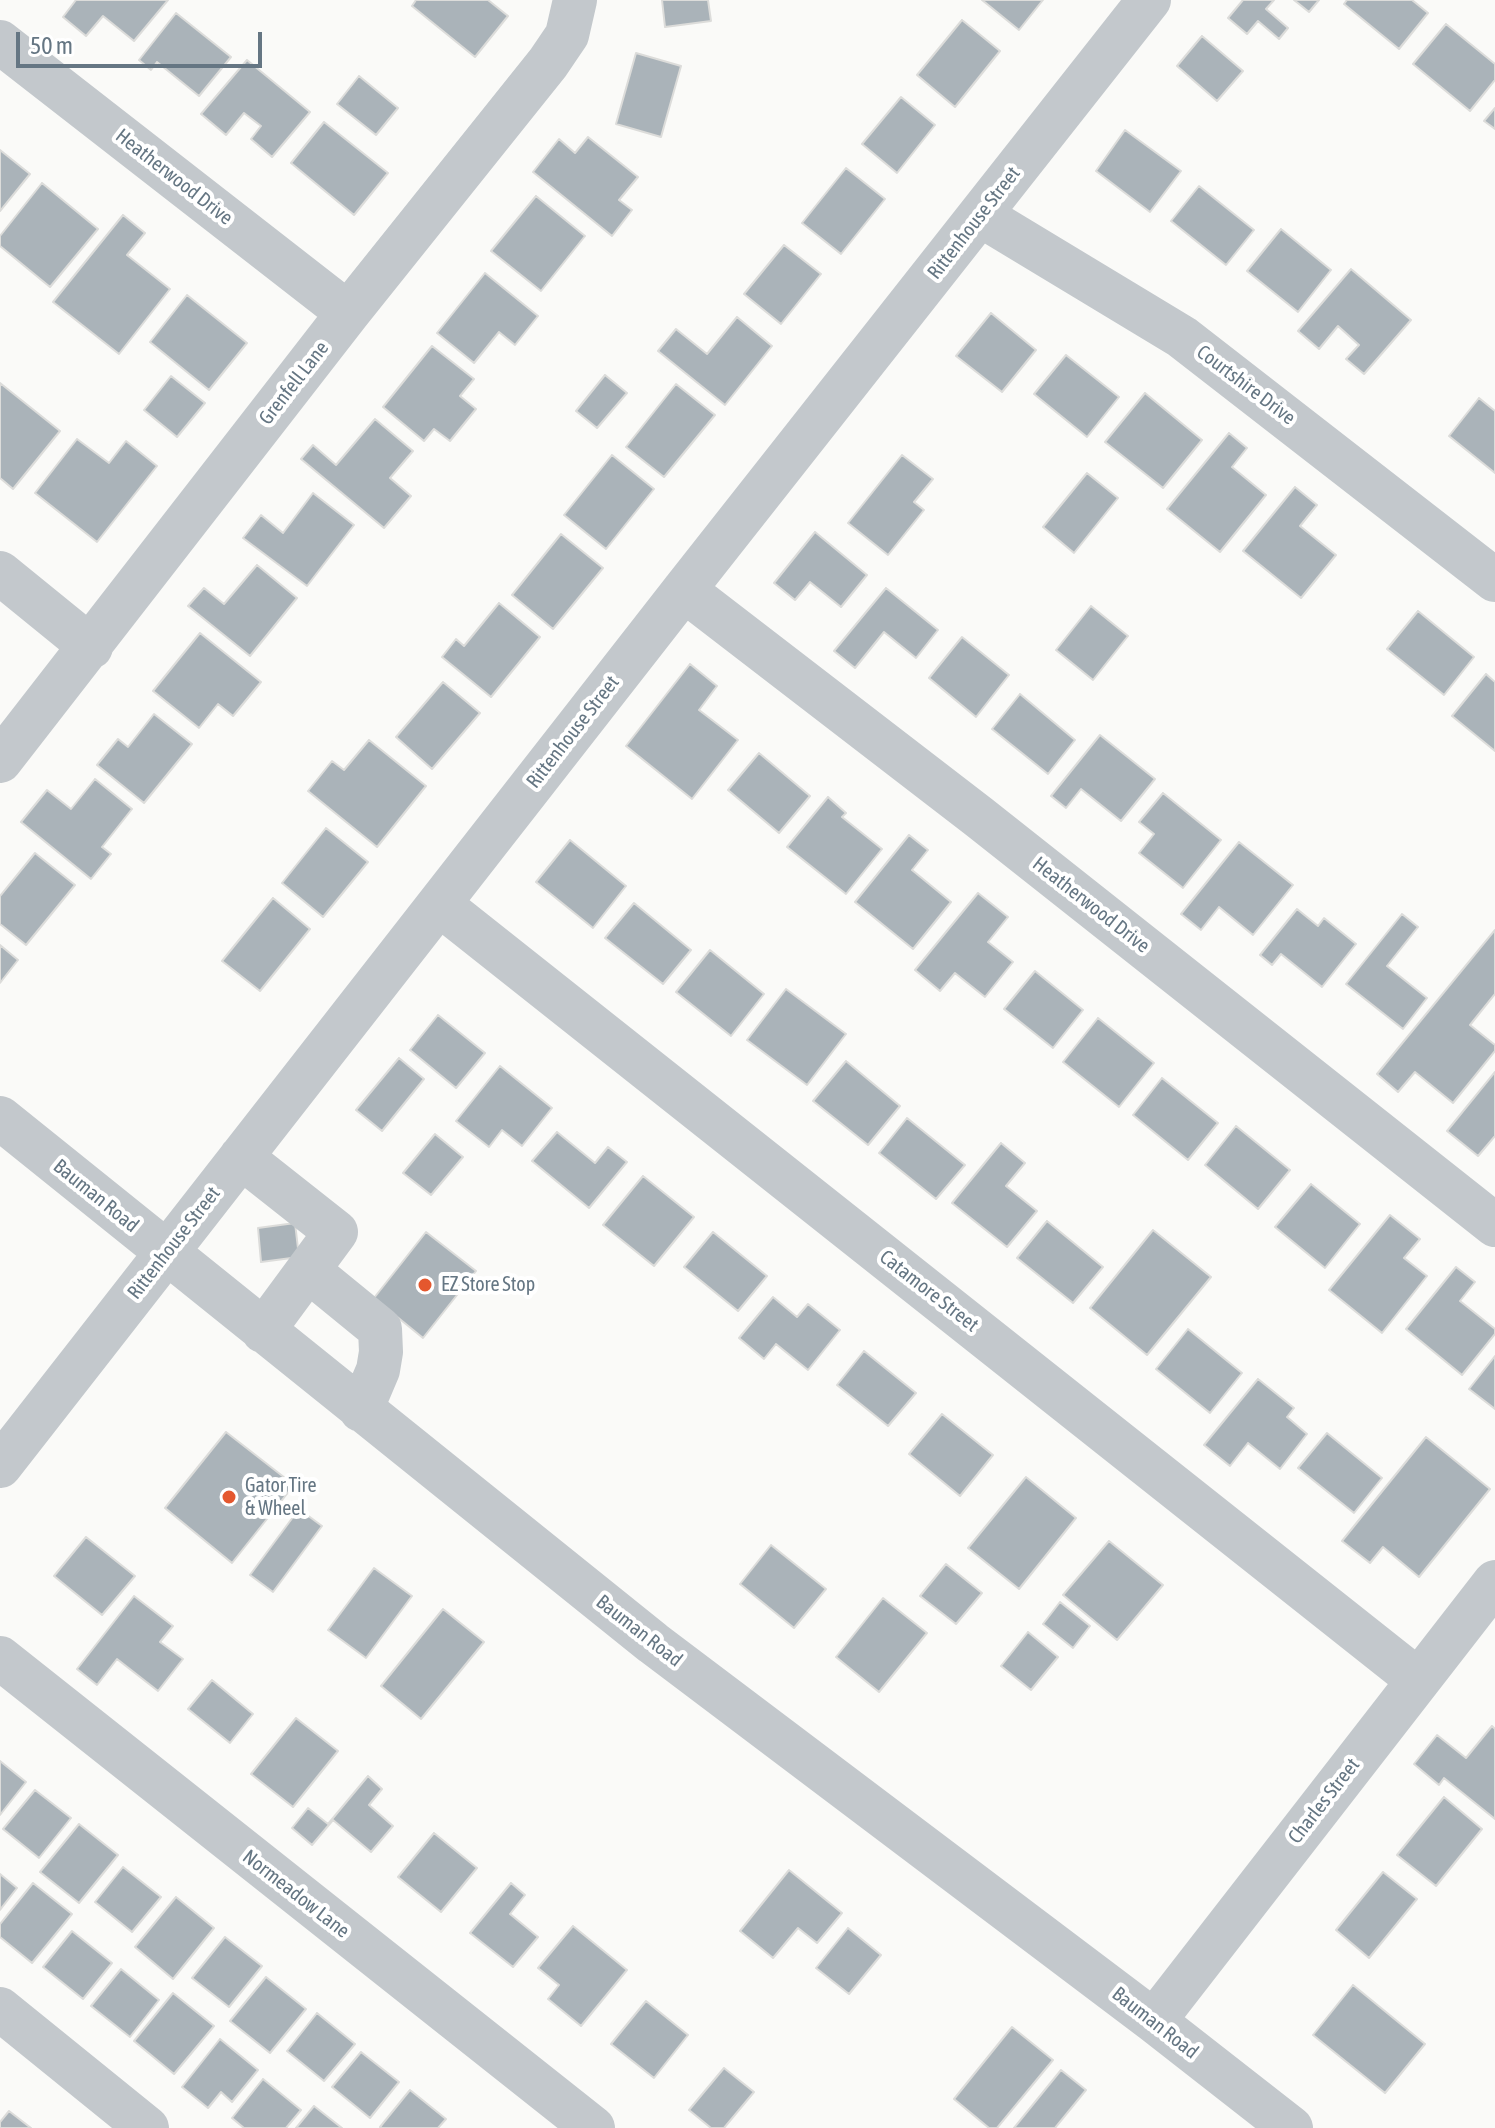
<!DOCTYPE html>
<style>
body{margin:0}
#map{position:relative;width:1495px;height:2128px;overflow:hidden;background:#fafaf8;font-family:"Asap Condensed",sans-serif}
canvas{display:block}
.scale{position:absolute;left:16px;top:32px;width:246px;height:36px;box-sizing:border-box;border:4px solid #657683;border-top:0;padding-left:10px;font-size:24px;line-height:28px;white-space:nowrap;color:#657683;-webkit-text-stroke:6px #fff;paint-order:stroke}
</style>
<div id="map">
<canvas width="1495" height="2128"></canvas>
<div class="scale">50 m</div>
</div>
<script>
const c = document.querySelector('canvas').getContext('2d');
c.lineJoin = 'round';
function paint(path, color) {
  c.fillStyle = color;
  c.fill(path, 'evenodd');
}
function shape(rows) {
  const path = new Path2D();
  for (const r of rows) {
    path.moveTo(r[0], r[1]);
    for (let i = 2; i < r.length; i += 2) path.lineTo(r[i], r[i + 1]);
  }
  return path;
}
function trace(path, color, width, dash) {
  c.strokeStyle = color;
  c.lineWidth = width;
  c.lineCap = dash ? 'butt' : 'round';
  c.setLineDash(dash || []);
  c.stroke(path);
}
function write(font, color, halo, rows, align = 'center') {
  c.font = font + ' "Asap Condensed",sans-serif';
  c.lineWidth = 8;
  c.setLineDash([]);
  c.textBaseline = 'middle';
  c.strokeStyle = halo;
  c.fillStyle = color;
  for (const [text, x, y, turn = 0] of rows) {
    c.save();
    c.translate(x, y);
    c.rotate((+turn || 0) * Math.PI / 180);
    c.textAlign = isNaN(turn) ? turn : align;
    if (halo) c.strokeText(text, 0, 0);
    c.fillText(text, 0, 0);
    c.restore();
  }
}
const building = shape([
 [76,0,168,0,134,41,103,16,86,36,63,17,76,0],
 [416,0,488,0,508,16,475,57,412,6,416,0],
 [662,0,708,0,711,21,665,27,662,0],
 [982,0,1043,0,1019,30,982,0],
 [1243,0,1274,0,1266,9,1288,28,1279,39,1258,21,1247,34,1228,18,1243,0],
 [1294,0,1319,0,1309,12,1294,0],
 [1347,0,1412,0,1428,13,1399,49,1344,4,1347,0],
 [176,13,231,57,199,96,157,62,151,70,139,60,176,13],
 [962,20,1000,51,955,107,917,75,962,20],
 [1446,24,1495,64,1495,80,1470,111,1413,64,1446,24],
 [1202,36,1243,71,1217,101,1177,66,1202,36],
 [636,53,681,66,661,137,616,124,636,53],
 [247,60,310,112,272,157,251,139,261,126,244,113,226,135,201,114,247,60],
 [359,76,398,108,376,135,337,104,359,76],
 [901,97,935,125,897,173,862,144,901,97],
 [1495,108,1495,129,1484,121,1495,108],
 [324,122,388,173,354,215,291,163,324,122],
 [1125,130,1181,171,1150,212,1096,171,1125,130],
 [588,137,638,177,619,200,632,210,612,236,533,172,559,139,575,153,588,137],
 [0,150,30,174,0,211,0,150],
 [846,168,885,199,841,254,802,223,846,168],
 [42,183,98,229,50,287,0,246,0,236,42,183],
 [1199,186,1254,230,1226,265,1171,221,1199,186],
 [536,196,585,236,541,291,491,251,536,196],
 [123,215,145,233,127,255,170,289,119,354,53,302,123,215],
 [1281,229,1331,270,1298,312,1247,271,1281,229],
 [784,245,821,274,781,324,744,294,784,245],
 [1351,269,1411,320,1364,374,1346,359,1359,345,1338,326,1319,349,1298,331,1351,269],
 [485,273,538,316,515,345,499,332,474,363,437,333,485,273],
 [187,295,247,343,209,390,150,342,187,295],
 [991,313,1036,350,1002,392,956,356,991,313],
 [737,317,772,346,725,405,658,351,676,329,707,354,737,317],
 [432,346,474,379,460,396,476,409,450,441,434,429,424,441,383,407,432,346],
 [1066,355,1119,397,1087,437,1034,394,1066,355],
 [605,375,627,393,597,428,576,411,605,375],
 [171,376,205,403,177,437,144,410,171,376],
 [0,383,60,431,13,489,0,478,0,383],
 [676,384,715,415,664,477,626,447,676,384],
 [1145,393,1202,440,1163,488,1105,442,1145,393],
 [1479,398,1495,411,1495,473,1449,436,1479,398],
 [375,419,413,451,390,478,411,496,384,528,301,459,313,445,336,465,375,419],
 [1229,433,1247,448,1232,467,1266,495,1220,552,1167,509,1229,433],
 [77,439,109,463,126,441,157,466,97,542,35,493,77,439],
 [612,455,654,489,606,549,564,515,612,455],
 [902,455,933,479,914,502,924,510,888,555,848,523,902,455],
 [1087,473,1118,498,1074,553,1043,527,1087,473],
 [1295,487,1317,505,1300,526,1336,555,1301,598,1243,551,1295,487],
 [313,493,354,525,307,586,243,538,261,515,283,533,313,493],
 [815,532,867,575,841,607,810,582,795,600,774,583,815,532],
 [561,534,603,568,553,629,512,595,561,534],
 [257,565,297,598,250,656,188,606,204,588,224,604,257,565],
 [886,588,938,630,916,658,884,632,855,668,834,651,886,588],
 [499,603,540,637,491,697,442,657,456,639,464,646,499,603],
 [1091,606,1128,636,1093,680,1056,650,1091,606],
 [1418,611,1474,657,1444,695,1387,649,1418,611],
 [200,633,261,682,233,716,218,704,199,728,153,691,200,633],
 [962,637,1009,675,976,717,929,678,962,637],
 [690,664,717,686,699,710,738,740,692,799,626,746,690,664],
 [1486,674,1495,682,1495,751,1452,716,1486,674],
 [443,682,480,713,432,769,396,737,443,682],
 [1020,694,1075,740,1048,774,992,729,1020,694],
 [154,714,192,744,144,803,97,765,118,739,128,747,154,714],
 [1100,735,1155,779,1121,821,1081,789,1066,808,1051,796,1100,735],
 [369,740,426,786,377,847,308,791,332,761,344,770,369,740],
 [759,753,810,796,779,833,728,790,759,753],
 [95,779,132,809,102,847,111,854,91,879,21,822,47,790,71,809,95,779],
 [1163,793,1221,840,1183,888,1139,853,1154,834,1139,822,1163,793],
 [828,797,846,813,842,817,882,849,846,894,787,847,828,797],
 [326,828,368,862,323,917,282,883,326,828],
 [909,835,928,850,912,870,951,902,913,949,855,902,909,835],
 [570,840,626,886,593,928,536,882,570,840],
 [1239,842,1293,885,1253,935,1219,907,1201,930,1181,914,1239,842],
 [35,853,75,885,26,945,0,924,0,896,35,853],
 [978,893,1008,917,988,942,1013,962,985,997,955,973,940,991,915,970,978,893],
 [273,898,310,929,260,991,222,961,273,898],
 [634,903,691,950,663,984,605,938,634,903],
 [1297,909,1318,926,1324,918,1356,944,1322,987,1281,954,1272,965,1260,955,1297,909],
 [1402,914,1418,927,1387,966,1427,998,1403,1029,1346,984,1402,914],
 [1495,930,1495,994,1470,1025,1495,1045,1495,1051,1453,1103,1415,1072,1398,1092,1377,1074,1495,930],
 [0,945,18,960,0,983,0,945],
 [710,950,764,994,731,1036,676,992,710,950],
 [1035,971,1083,1010,1053,1048,1004,1009,1035,971],
 [786,989,846,1034,807,1085,747,1040,786,989],
 [438,1015,485,1053,456,1088,410,1050,438,1015],
 [1098,1018,1154,1063,1119,1107,1063,1062,1098,1018],
 [399,1058,424,1079,382,1131,356,1110,399,1058],
 [846,1061,900,1106,868,1145,813,1101,846,1061],
 [500,1066,552,1108,522,1146,502,1130,489,1147,456,1121,500,1066],
 [1495,1072,1495,1136,1478,1156,1447,1131,1495,1072],
 [1162,1078,1218,1123,1188,1160,1133,1115,1162,1078],
 [907,1118,965,1165,936,1199,879,1153,907,1118],
 [1236,1126,1290,1170,1258,1209,1205,1165,1236,1126],
 [557,1132,595,1163,608,1147,627,1162,589,1208,532,1161,557,1132],
 [435,1134,463,1157,431,1195,403,1173,435,1134],
 [1001,1143,1025,1163,1006,1186,1037,1211,1007,1247,952,1203,1001,1143],
 [643,1176,694,1217,654,1266,603,1225,643,1176],
 [1311,1184,1360,1224,1325,1268,1275,1227,1311,1184],
 [1390,1215,1420,1239,1404,1258,1427,1276,1382,1333,1329,1290,1390,1215],
 [1047,1221,1103,1267,1073,1303,1017,1258,1047,1221],
 [295,1223,299,1257,261,1262,258,1228,295,1223],
 [1153,1230,1211,1277,1147,1355,1090,1308,1153,1230],
 [426,1232,476,1271,423,1338,374,1298,426,1232],
 [713,1232,767,1276,738,1311,684,1267,713,1232],
 [1456,1267,1475,1282,1460,1301,1495,1329,1495,1334,1462,1375,1406,1329,1456,1267],
 [773,1297,797,1317,808,1304,840,1330,808,1370,776,1344,764,1359,739,1338,773,1297],
 [1188,1329,1242,1373,1210,1413,1156,1369,1188,1329],
 [864,1351,916,1393,888,1426,837,1385,864,1351],
 [1495,1356,1495,1409,1469,1389,1495,1356],
 [1258,1379,1294,1408,1287,1417,1307,1434,1280,1469,1248,1443,1230,1466,1204,1445,1258,1379],
 [942,1414,993,1455,960,1496,909,1454,942,1414],
 [226,1432,294,1485,232,1563,165,1508,226,1432],
 [1327,1433,1382,1478,1354,1513,1298,1468,1327,1433],
 [1426,1437,1490,1489,1419,1577,1383,1547,1370,1563,1342,1541,1426,1437],
 [1026,1477,1076,1518,1019,1589,968,1548,1026,1477],
 [299,1509,322,1526,273,1592,250,1575,299,1509],
 [86,1537,135,1576,102,1615,54,1576,86,1537],
 [1109,1541,1163,1585,1117,1640,1063,1595,1109,1541],
 [771,1545,826,1589,794,1628,740,1584,771,1545],
 [946,1564,982,1593,956,1624,920,1596,946,1564],
 [374,1568,412,1596,366,1658,328,1630,374,1568],
 [134,1596,173,1626,160,1642,183,1659,158,1691,117,1659,97,1685,77,1669,134,1596],
 [883,1598,927,1633,879,1692,836,1657,883,1598],
 [1060,1602,1090,1626,1073,1648,1043,1624,1060,1602],
 [443,1609,484,1642,421,1719,381,1686,443,1609],
 [1028,1632,1058,1657,1031,1690,1001,1666,1028,1632],
 [212,1680,253,1714,230,1743,188,1709,212,1680],
 [296,1718,338,1751,293,1807,251,1774,296,1718],
 [1492,1726,1495,1729,1495,1819,1444,1778,1439,1785,1414,1764,1437,1735,1466,1758,1492,1726],
 [0,1761,26,1782,0,1815,0,1761],
 [368,1776,382,1789,369,1805,393,1826,371,1852,333,1820,312,1845,292,1828,308,1808,328,1824,368,1776],
 [35,1790,71,1818,39,1858,3,1829,35,1790],
 [1444,1797,1482,1829,1436,1886,1397,1855,1444,1797],
 [79,1824,118,1855,79,1903,40,1872,79,1824],
 [434,1833,477,1868,441,1912,398,1877,434,1833],
 [123,1867,161,1897,132,1932,95,1902,123,1867],
 [789,1870,842,1913,817,1943,798,1928,773,1958,740,1931,789,1870],
 [1383,1872,1417,1899,1369,1958,1336,1930,1383,1872],
 [0,1874,17,1888,0,1910,0,1874],
 [33,1883,72,1914,32,1963,0,1937,0,1924,33,1883],
 [511,1883,525,1895,510,1914,538,1937,513,1967,470,1933,511,1883],
 [176,1897,214,1928,173,1979,135,1947,176,1897],
 [573,1926,627,1970,581,2026,548,1999,559,1985,538,1968,573,1926],
 [848,1928,881,1955,849,1994,816,1968,848,1928],
 [72,1931,112,1963,83,1999,43,1967,72,1931],
 [225,1937,262,1966,229,2007,192,1978,225,1937],
 [121,1969,159,2000,130,2037,91,2006,121,1969],
 [266,1977,306,2009,270,2053,230,2021,266,1977],
 [1353,1985,1425,2044,1385,2093,1313,2035,1353,1985],
 [173,1993,214,2026,174,2074,134,2041,173,1993],
 [646,2001,688,2035,654,2078,611,2044,646,2001],
 [317,2013,355,2044,324,2081,287,2051,317,2013],
 [1012,2027,1053,2060,997,2128,989,2128,954,2099,1012,2027],
 [220,2039,258,2070,232,2102,221,2092,208,2108,182,2087,220,2039],
 [361,2052,399,2082,370,2118,332,2087,361,2052],
 [724,2068,754,2092,724,2128,711,2128,689,2110,724,2068],
 [1061,2070,1086,2090,1055,2128,1014,2128,1061,2070],
 [263,2079,301,2110,286,2128,244,2128,232,2118,263,2079],
 [410,2090,446,2119,438,2128,382,2128,380,2127,410,2090],
 [314,2106,342,2128,296,2128,314,2106],
 [9,2111,31,2128,0,2128,0,2122,9,2111]
]);
const minor = shape([
 [0,42,348,313],
 [980,215,1182,337,1495,580],
 [0,573,91,647],
 [684,590,979,817,1495,1225],
 [0,761,348,313,548,63,567,35,575,0],
 [439,904,1418,1680],
 [0,1118,653,1643,1154,2021,1291,2128],
 [241,1157,336,1232,263,1331],
 [309,1271,380,1329,381,1352,378,1370,361,1410],
 [0,1466,684,590,1149,0],
 [0,1658,593,2128],
 [0,2009,147,2128],
 [1154,2021,1495,1582]
]);
const markers = [
 [425,1285,8,"#e4572e"],
 [229,1497,8,"#e4572e"]
];
const streetNames = [
 ["Heatherwood Drive",174,177,38],
 ["Rittenhouse Street",974,223,-52],
 ["Grenfell Lane",294,383,-52],
 ["Courtshire Drive",1246,385,37],
 ["Rittenhouse Street",573,732,-52],
 ["Heatherwood Drive",1091,905,38],
 ["Bauman Road",96,1196,39],
 ["Rittenhouse Street",174,1243,-52],
 ["Catamore Street",929,1291,38],
 ["Bauman Road",639,1631,38],
 ["Charles Street",1324,1801,-52],
 ["Normeadow Lane",296,1894,38],
 ["Bauman Road",1155,2023,38]
];
const poiNames = [
 ["EZ Store Stop",441,1285],
 ["Gator Tire",245,1486],
 ["& Wheel",245,1509]
];
paint(building, '#aab3b9');
trace(building, '#dcdcda', 2);
trace(minor, '#c3c8cc', 44);
for (const [x, y, r, color] of markers) {
  const dot = new Path2D();
  dot.arc(x, y, r, 0, 2 * Math.PI);
  c.fillStyle = color;
  c.fill(dot);
  trace(dot, '#fff', 3);
}
write('20px', '#657683', '#fff', streetNames);
write('20px', '#657683', '#fff', poiNames, 'left');
</script>
